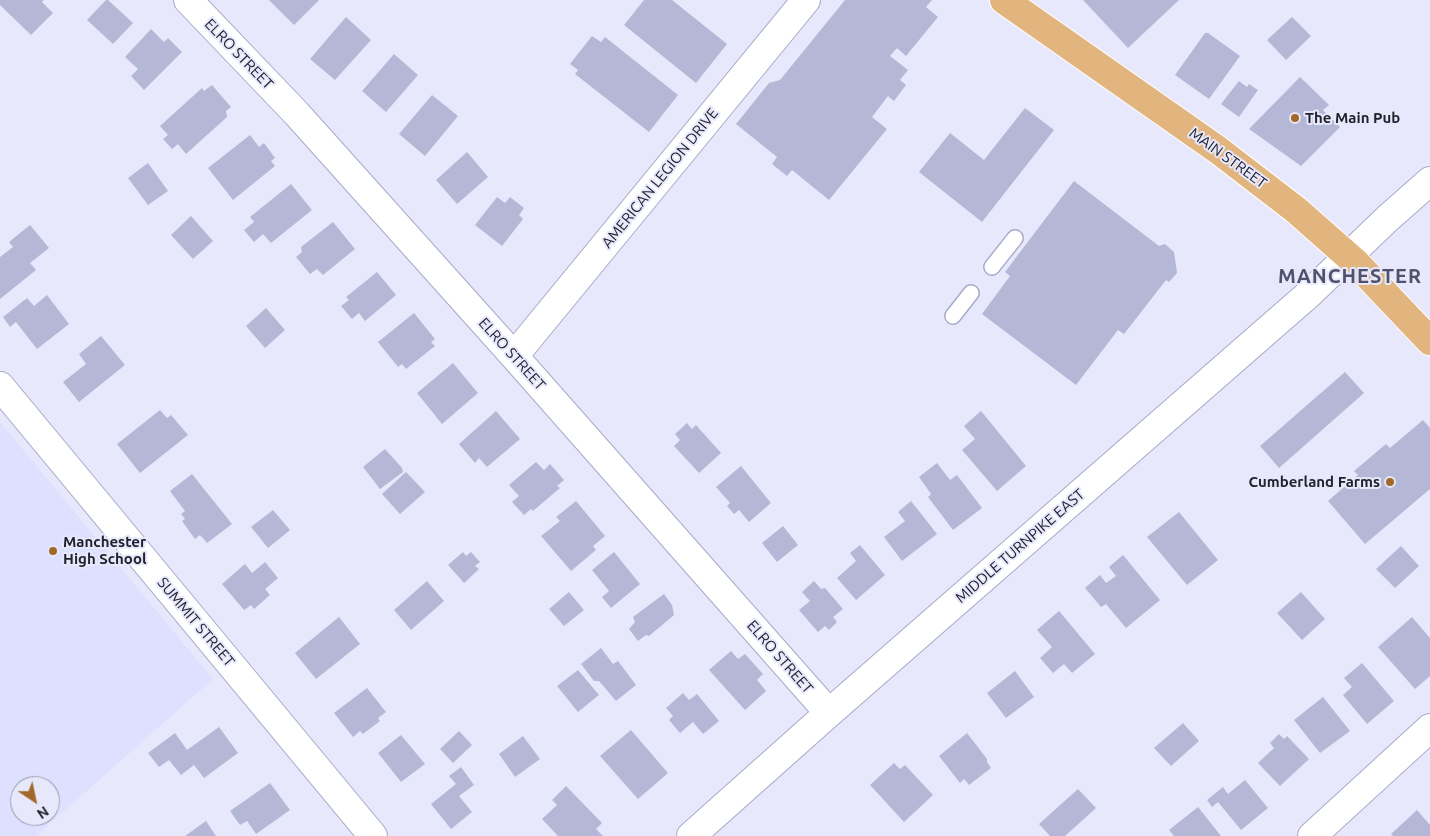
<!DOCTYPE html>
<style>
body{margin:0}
#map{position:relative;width:1430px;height:836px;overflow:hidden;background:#e7e8fb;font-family:Ubuntu,sans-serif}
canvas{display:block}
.north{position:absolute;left:10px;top:776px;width:50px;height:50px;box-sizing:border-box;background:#e7e8fb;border:1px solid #9899a9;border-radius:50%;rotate:146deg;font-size:14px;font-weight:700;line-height:20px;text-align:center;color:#22222e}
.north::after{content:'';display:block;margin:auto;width:18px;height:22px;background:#a26827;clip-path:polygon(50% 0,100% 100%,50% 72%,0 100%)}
</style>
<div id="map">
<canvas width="1430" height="836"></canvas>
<div class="north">N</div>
</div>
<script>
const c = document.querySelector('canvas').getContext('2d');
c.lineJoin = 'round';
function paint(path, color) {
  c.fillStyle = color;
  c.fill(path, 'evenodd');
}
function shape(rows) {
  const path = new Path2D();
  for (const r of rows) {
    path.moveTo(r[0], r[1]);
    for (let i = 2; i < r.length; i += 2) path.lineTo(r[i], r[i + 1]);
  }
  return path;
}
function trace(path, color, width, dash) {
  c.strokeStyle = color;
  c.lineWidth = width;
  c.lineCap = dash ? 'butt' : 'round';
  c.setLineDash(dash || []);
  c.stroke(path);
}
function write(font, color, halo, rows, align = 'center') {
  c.font = font + ' Ubuntu,sans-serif';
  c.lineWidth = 4;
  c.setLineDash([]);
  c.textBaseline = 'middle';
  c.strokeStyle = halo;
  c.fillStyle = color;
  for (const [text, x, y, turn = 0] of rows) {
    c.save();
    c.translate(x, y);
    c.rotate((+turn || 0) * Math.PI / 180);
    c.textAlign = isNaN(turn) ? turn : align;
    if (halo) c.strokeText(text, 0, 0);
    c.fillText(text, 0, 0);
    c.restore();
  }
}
const built = shape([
 [0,422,213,679,36,836,0,836],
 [20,786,50,786,50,816,20,816]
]);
const building = shape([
 [0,0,44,0,42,2,53,13,31,35,0,5],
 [106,0,108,0,133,23,113,44,87,20],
 [269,0,319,0,294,25],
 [644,0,672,0,727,44,696,83,624,25],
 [845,0,932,0,926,7,938,17,906,56,897,48,890,56,908,70,900,80,906,85,894,101,888,96,872,117,887,129,829,200,792,170,787,176,772,164,777,157,736,124,769,83,780,80],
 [1083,0,1179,0,1128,48],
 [346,17,371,40,335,80,310,59],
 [1292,17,1311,36,1286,60,1267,40],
 [151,29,164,42,168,38,182,52,144,90,131,76,138,69,125,57],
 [1205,33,1208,33,1240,56,1209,99,1175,75],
 [592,36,601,42,605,37,678,95,649,132,575,74,578,70,570,64],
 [394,54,418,75,386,112,362,91],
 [1300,77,1329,105,1323,110,1340,127,1301,166,1249,129],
 [1239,81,1247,87,1249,84,1258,90,1239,117,1221,104],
 [212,85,231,107,226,111,227,117,186,154,178,144,172,149,163,139,168,135,160,126,202,88,204,91],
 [432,95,458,116,425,156,399,134],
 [1025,108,1054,130,982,222,919,172,950,133,984,160],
 [250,135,259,147,264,143,275,158,271,161,275,166,233,200,208,168],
 [467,152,488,177,457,204,436,180],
 [148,163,168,191,148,205,128,178],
 [1074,181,1159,246,1165,244,1174,252,1177,273,1169,282,1166,280,1124,334,1118,330,1076,385,982,314,1010,276,1005,272],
 [291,184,312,210,271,243,263,234,254,242,244,230,254,222,250,217],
 [497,197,505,203,510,197,524,208,519,215,523,219,502,246,475,225],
 [191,216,213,241,193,259,171,235],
 [333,222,355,249,323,275,317,269,310,274,296,257,302,252,301,247],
 [30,225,49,248,30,263,36,270,0,299,0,257,13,247,9,242],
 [377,272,396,295,365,321,359,313,352,319,341,306,349,300,346,297],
 [47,295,69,324,37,349,16,322,10,327,3,317,27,298,34,306],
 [266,308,285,330,265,348,246,326],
 [414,313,435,339,431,342,435,346,406,369,402,364,398,367,378,342],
 [101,336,125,365,79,402,63,382,86,364,79,354],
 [453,363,478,393,442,424,417,393],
 [1345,372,1364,393,1279,468,1260,446],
 [160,410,167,418,171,415,188,435,140,473,117,444],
 [496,411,520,439,487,467,479,458,475,463,459,444],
 [981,411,1026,466,997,491,962,450,975,439,964,426],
 [1423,420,1430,428,1430,489,1365,544,1328,501,1358,475,1354,471,1386,444,1390,448],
 [687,423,692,429,696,425,721,453,699,473,674,446,680,440,675,434],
 [385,449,402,468,403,472,380,489,363,467],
 [536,462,544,470,550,464,564,480,557,486,560,488,533,511,531,509,524,515,512,502,519,496,509,485],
 [937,463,950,480,957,475,982,508,953,530,928,497,931,494,919,477],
 [741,466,771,503,749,522,739,510,734,514,727,506,730,503,716,487],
 [406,472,425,492,400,514,382,494],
 [192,474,232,524,207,543,200,535,195,539,182,521,185,519,181,514,185,511,170,491],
 [576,501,605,536,593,546,596,550,571,571,541,536,560,521,556,517],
 [911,501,937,534,902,561,884,537,905,521,898,512],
 [273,510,290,530,268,548,251,527],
 [1179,512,1218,560,1187,585,1147,537],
 [783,526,798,545,777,562,762,543],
 [860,545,885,575,856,600,837,578,856,561,850,553],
 [1401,546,1419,566,1395,588,1376,569],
 [463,552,466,556,471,552,480,562,475,566,479,569,464,583,448,565],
 [614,552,640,584,611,608,602,597,609,591,592,570],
 [1123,555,1160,600,1126,628,1106,604,1101,607,1085,588,1100,575,1106,583,1116,576,1109,567],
 [265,562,278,578,265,589,270,595,254,609,251,605,244,610,222,584,245,564,252,573],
 [427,581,444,601,411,630,394,610],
 [814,581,821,589,825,588,843,609,833,617,837,622,829,630,825,626,818,632,799,610,810,601,802,592],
 [569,592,584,610,564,626,549,609],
 [1301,592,1325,619,1302,640,1277,613],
 [664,594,672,605,674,615,649,636,646,635,638,641,629,629,635,622,633,617],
 [1059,611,1095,654,1072,673,1064,664,1053,673,1040,658,1052,647,1037,630],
 [339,617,360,644,316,679,295,653],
 [1412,617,1430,638,1430,676,1415,689,1378,647],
 [601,648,613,664,618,661,636,685,616,701,599,681,594,681,581,664],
 [731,651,738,659,745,654,763,674,757,680,766,691,745,710,709,670],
 [1362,663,1394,701,1367,724,1343,695,1352,687,1344,678],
 [578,670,599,695,578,712,557,686],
 [1015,671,1034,697,1006,718,987,693],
 [367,688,386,712,378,718,380,721,363,734,360,731,353,737,334,713],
 [683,693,689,700,697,694,719,721,703,734,693,722,680,733,669,720,673,716,666,708],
 [1323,697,1350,731,1320,753,1294,720],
 [1183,723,1199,741,1171,766,1154,748],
 [219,727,238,753,204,778,194,765,181,775,169,760,159,767,148,753,175,733,187,750],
 [631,730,668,773,638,799,600,756],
 [459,731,472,745,453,763,440,749],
 [967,733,987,759,987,762,991,768,969,785,964,779,960,783,939,756],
 [1279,734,1284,739,1287,736,1309,759,1280,786,1258,763,1274,748,1270,743],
 [401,735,425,764,401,782,378,753],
 [523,736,540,759,515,777,499,754],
 [894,763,900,769,905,765,933,795,904,822,870,785],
 [461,767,474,785,459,796,472,812,451,829,431,804,456,784,449,776],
 [1245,780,1268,808,1241,830,1218,802,1212,807,1207,800,1223,787,1228,794],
 [270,783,290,810,256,834,247,821,240,825,230,811],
 [566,786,602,823,596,829,603,836,558,836,542,819,557,805,552,800],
 [1078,789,1096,808,1065,836,1050,836,1039,824],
 [1198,807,1221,836,1174,836,1169,830],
 [1417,810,1430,825,1430,836,1393,836,1391,834],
 [206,821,216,836,185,836]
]);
const lane = shape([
 [992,267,1015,238],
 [953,316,971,293]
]);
const street = shape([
 [188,0,297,114,514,356,829,713],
 [514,356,806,0],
 [1312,836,1430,728]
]);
const secondary = shape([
 [0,386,373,836],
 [691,836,829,713,1310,293,1387,219,1430,181]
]);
const primary = shape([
 [1004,0,1218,150,1296,210,1355,262,1430,341]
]);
const markers = [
 [1295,118,5,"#a26827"],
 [1390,482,5,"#a26827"],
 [53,551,5,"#a26827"]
];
const streetNames = [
 ["ELRO STREET",239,54,46],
 ["MAIN STREET",1228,158,36],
 ["AMERICAN LEGION DRIVE",660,178,-51],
 ["ELRO STREET",512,354,48],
 ["MIDDLE TURNPIKE EAST",1020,546,-41],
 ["SUMMIT STREET",196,622,50],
 ["ELRO STREET",780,657,49]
];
const poiNames = [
 ["The Main Pub",1305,118],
 ["Cumberland Farms",1380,482,"right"],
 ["Manchester",63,542],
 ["High School",63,559]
];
const districtNames = [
 ["MANCHESTER",1350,276]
];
paint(built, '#dee0ff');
paint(building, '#b5b7d6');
trace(lane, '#a8aac8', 18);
trace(street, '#a8aac8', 30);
trace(secondary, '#a8aac8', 30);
trace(primary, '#fff', 30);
trace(lane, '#fff', 15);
trace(street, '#fff', 28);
trace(secondary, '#fff', 28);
trace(primary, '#e3b57e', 28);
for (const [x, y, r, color] of markers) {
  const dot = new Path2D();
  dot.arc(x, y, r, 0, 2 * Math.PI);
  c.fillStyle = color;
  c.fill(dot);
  trace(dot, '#e7e8fb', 2);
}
write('15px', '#22222e', '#e7e8fb', streetNames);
write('bold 15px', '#22222e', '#e7e8fb', poiNames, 'left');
c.letterSpacing = '1px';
write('bold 20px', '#50516c', '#e7e8fb', districtNames);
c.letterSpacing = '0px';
</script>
